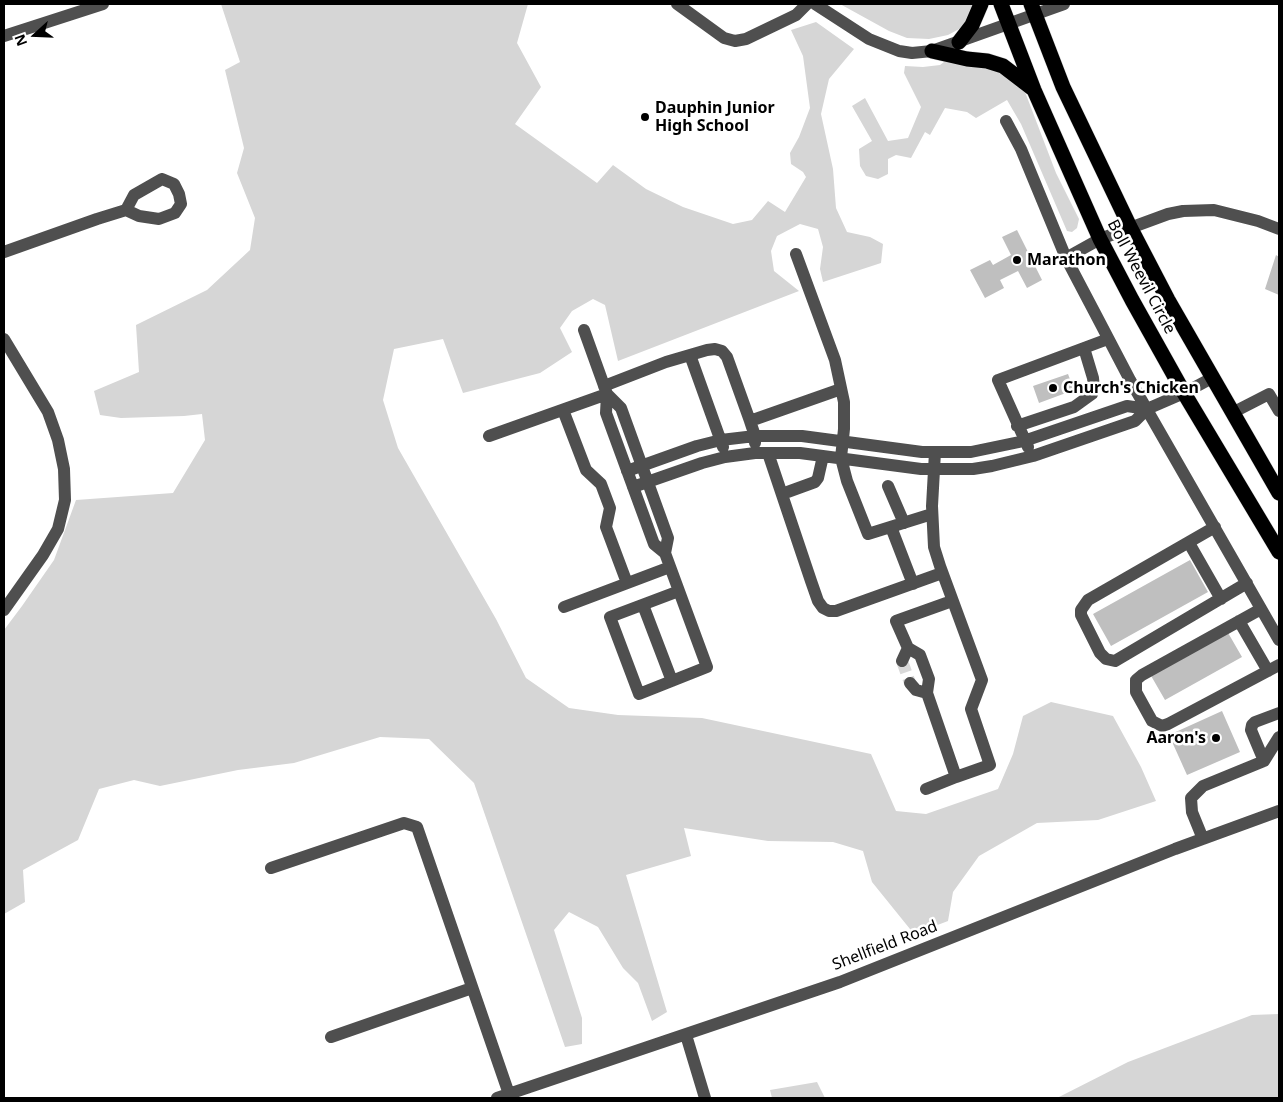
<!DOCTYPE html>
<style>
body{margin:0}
#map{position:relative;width:1283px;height:1102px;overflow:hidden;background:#fff;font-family:"Noto Sans",sans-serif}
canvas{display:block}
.frame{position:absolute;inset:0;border:5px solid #000;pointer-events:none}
.north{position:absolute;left:10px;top:10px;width:50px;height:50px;-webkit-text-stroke:4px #fff;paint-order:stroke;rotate:250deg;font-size:14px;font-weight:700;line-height:20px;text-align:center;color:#000}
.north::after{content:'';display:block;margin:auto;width:18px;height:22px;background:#000;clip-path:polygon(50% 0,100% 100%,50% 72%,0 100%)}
</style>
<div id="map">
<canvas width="1283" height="1102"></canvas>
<div class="frame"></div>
<div class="north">N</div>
</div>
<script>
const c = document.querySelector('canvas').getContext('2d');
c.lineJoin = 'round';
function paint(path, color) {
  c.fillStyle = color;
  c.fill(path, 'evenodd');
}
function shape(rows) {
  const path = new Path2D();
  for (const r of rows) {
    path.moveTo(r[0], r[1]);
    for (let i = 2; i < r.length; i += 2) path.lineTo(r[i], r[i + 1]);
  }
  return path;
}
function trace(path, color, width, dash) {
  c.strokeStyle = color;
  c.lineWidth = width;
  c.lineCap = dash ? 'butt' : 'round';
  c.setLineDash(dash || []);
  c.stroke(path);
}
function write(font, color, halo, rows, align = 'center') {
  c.font = font + ' "Noto Sans",sans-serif';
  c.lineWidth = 5;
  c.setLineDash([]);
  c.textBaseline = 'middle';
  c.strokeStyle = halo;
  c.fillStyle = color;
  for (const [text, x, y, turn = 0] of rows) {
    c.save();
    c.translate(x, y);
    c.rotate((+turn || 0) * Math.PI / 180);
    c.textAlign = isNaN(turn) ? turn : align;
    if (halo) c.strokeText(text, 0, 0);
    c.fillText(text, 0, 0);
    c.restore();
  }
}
const green = shape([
 [221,4,528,4,517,43,541,87,515,124,597,183,613,165,646,189,683,207,733,224,752,220,768,201,785,212,806,177,803,172,791,164,790,153,799,137,810,108,803,56,791,30,816,22,854,49,829,79,821,114,833,169,836,208,847,232,870,237,883,244,881,263,823,282,820,269,823,247,818,229,800,224,777,236,771,251,774,271,799,291,618,361,605,305,593,299,572,311,560,328,572,352,540,373,463,393,443,339,394,349,383,400,398,448,496,619,526,678,569,708,618,715,702,718,871,754,896,811,926,814,998,789,1013,754,1023,716,1051,702,1113,716,1141,767,1156,801,1098,820,1037,823,979,856,953,892,948,921,914,934,872,882,863,851,833,842,768,841,684,828,691,856,626,875,667,1012,652,1021,638,983,623,968,598,927,569,912,554,930,582,1018,582,1044,565,1047,474,783,429,739,380,737,294,763,238,770,160,786,134,780,99,789,78,840,23,870,25,902,4,914,4,630,22,606,54,560,76,500,173,493,205,440,202,414,184,416,121,418,100,415,94,391,139,372,136,325,207,290,250,250,255,218,237,173,244,148,225,70,240,62],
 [840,4,977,4,963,27,948,35,929,39,907,38,889,31],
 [944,62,975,62,986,64,1022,84,1056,173,1079,219,1077,228,1072,232,1067,231,1021,124,1007,100,976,118,967,112,945,108,930,135,925,132,911,158,896,155,888,159,888,174,878,179,866,176,860,166,859,149,872,141,852,106,865,98,888,141,908,138,921,107,904,73,905,66,923,67,940,65],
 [1279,1014,1279,1098,1057,1098,1128,1062,1252,1015],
 [817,1082,825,1098,772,1098,770,1090]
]);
const building = shape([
 [1017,230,1042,280,1027,288,1018,271,1000,280,1004,288,985,298,970,270,990,260,993,265,1011,255,1002,237],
 [1276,255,1279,257,1279,295,1265,289],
 [1068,374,1074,390,1039,403,1033,386],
 [1190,560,1208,592,1111,646,1093,614],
 [1227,631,1242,657,1165,700,1150,674],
 [1222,711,1240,752,1187,775,1169,735]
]);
const minorTunnel = shape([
 [902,661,910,683]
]);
const minor = shape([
 [677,4,724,38,735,41,746,39,796,15,807,4],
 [815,4,869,39,899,51,912,53,932,51,1064,4],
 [4,36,103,4],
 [1006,121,1021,149,1066,258,1096,315,1130,380,1279,640],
 [162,179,174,184,179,194,181,204,175,213,159,219,139,216,126,210,134,195,162,179],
 [4,252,97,219,126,210],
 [796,254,835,360,844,402,844,429,841,458,847,481,868,534,932,514],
 [1066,258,1100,239,1168,214,1183,211,1214,210,1258,221,1279,229],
 [584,330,607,394,606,413,654,544,665,553],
 [4,339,48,412,58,440,64,469,65,500,58,529,43,555,4,610],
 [690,355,723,447],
 [604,386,666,362,707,350,715,349,722,351,727,357,750,421,755,436,755,443],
 [607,394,621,408,668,538,665,553,707,667,639,694,610,617,679,591],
 [563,410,586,470,601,484,610,508,606,527,627,583],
 [1232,413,1269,394,1279,411],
 [750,421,841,389],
 [1017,426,1074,407,1092,394,1094,388,1093,378,1084,348],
 [489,436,607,394],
 [1028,447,998,380,1108,339],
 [935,452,932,506,934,547,940,566,982,680,971,709,990,765,956,777,927,693,929,679,920,655,908,648,896,621,952,601],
 [768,453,811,581,818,601,823,608,829,611,836,611,942,573],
 [627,471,697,446,721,440,755,436,802,436,922,452,971,452,1024,441,1127,406,1147,409],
 [888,486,904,523],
 [633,487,702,463,725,457,755,453,800,453,921,469,973,469,992,466,1033,456,1135,421,1147,409,1184,393,1212,378],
 [782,494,815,482,818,478,823,456],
 [891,527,913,584],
 [1215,527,1088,600,1081,610,1081,615,1100,653,1106,659,1115,661,1247,583],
 [1189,543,1221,599],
 [643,605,672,681],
 [564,607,670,567],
 [1261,609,1142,675,1136,680,1136,692,1152,721,1162,726,1168,724,1279,665],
 [1239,621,1268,671],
 [902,661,908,648],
 [910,683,916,690,927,693],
 [1264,761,1251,730,1252,725,1255,722,1279,713],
 [926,789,956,777],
 [1203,839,1192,812,1191,798,1203,786,1264,761,1279,737],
 [271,868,404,823,417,827,509,1094],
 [686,1035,705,1098],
 [331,1037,472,988],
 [497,1098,840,982,1175,849,1279,811]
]);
const highway = shape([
 [1001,4,1034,90,1100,239,1132,300,1184,393,1279,552],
 [1031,4,1063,87,1130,227,1168,300,1279,493],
 [959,42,972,25,981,4],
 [932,51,967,59,987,61,1003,66,1033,89]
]);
const markers = [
 [645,117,5,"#000"],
 [1017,260,5,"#000"],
 [1053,388,5,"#000"],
 [1216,738,5,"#000"]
];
const poiNames = [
 ["Dauphin Junior",655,108],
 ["High School",655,126],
 ["Marathon",1027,260],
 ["Church's Chicken",1063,388],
 ["Aaron's",1206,738,"right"]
];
const streetNames = [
 ["Boll Weevil Circle",1141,277,62],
 ["Shellfield Road",885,946,-21]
];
paint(green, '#d6d6d6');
paint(building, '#bfbfbf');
trace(minorTunnel, '#d9d9d9', 12, [12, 6]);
trace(highway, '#dbdbdb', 16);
trace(minor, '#4f4f4f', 12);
trace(highway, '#000', 15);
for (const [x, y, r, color] of markers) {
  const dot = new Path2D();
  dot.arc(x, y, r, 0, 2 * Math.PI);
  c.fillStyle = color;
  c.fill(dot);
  trace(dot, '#fff', 2);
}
write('bold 16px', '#000', '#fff', poiNames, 'left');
write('16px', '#000', '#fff', streetNames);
</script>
